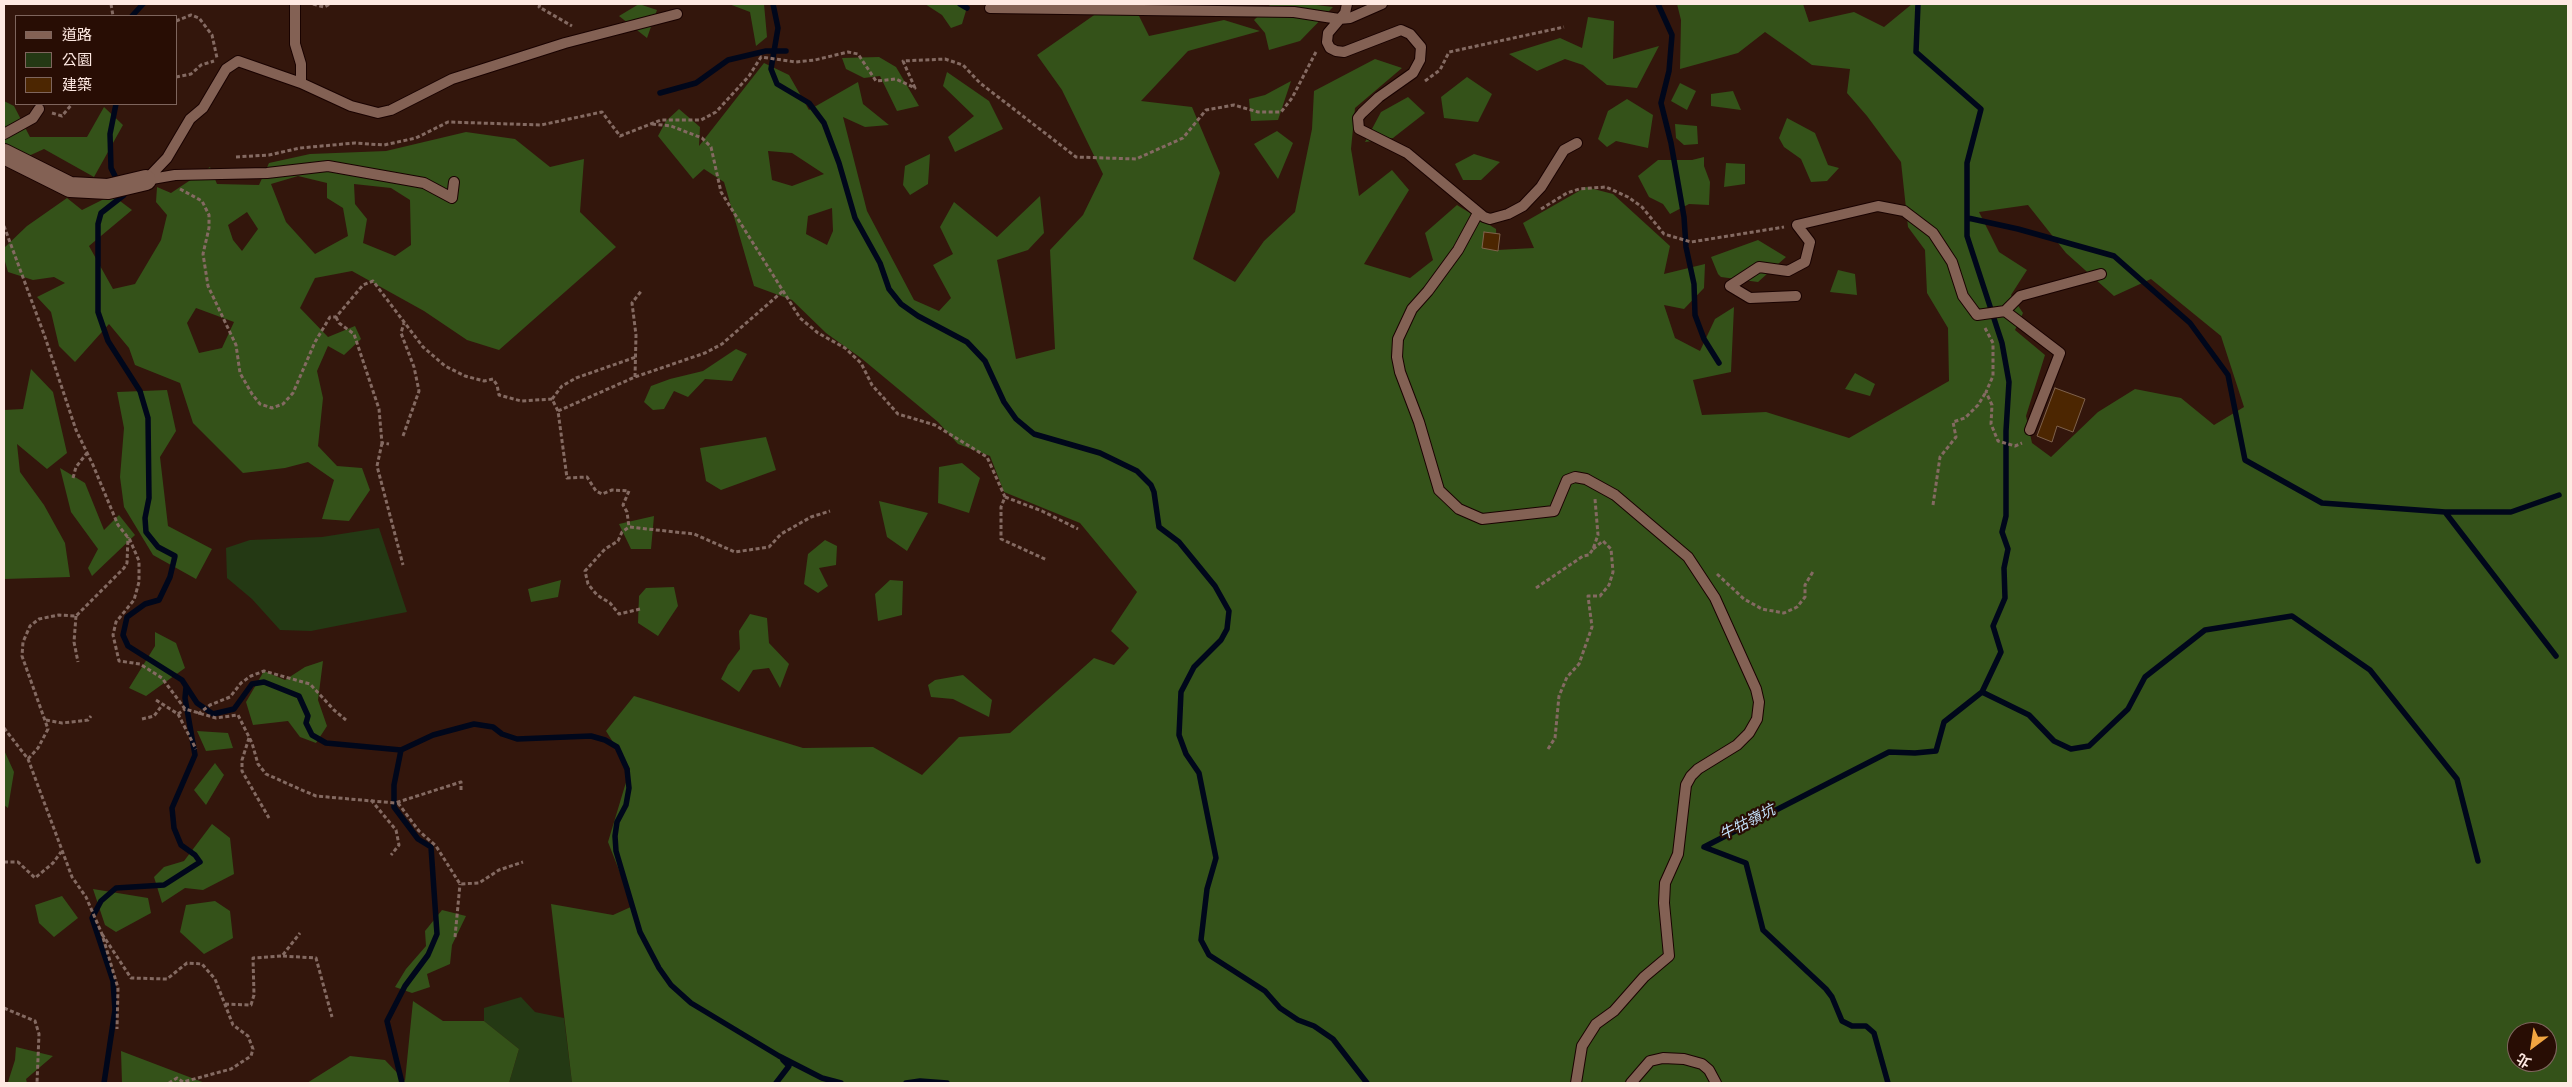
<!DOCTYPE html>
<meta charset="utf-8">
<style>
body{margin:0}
#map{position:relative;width:2572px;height:1087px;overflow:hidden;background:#33160c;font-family:Overpass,"Noto Sans TC",sans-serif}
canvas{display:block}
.frame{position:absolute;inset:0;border:5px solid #fee9e2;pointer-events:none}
.legend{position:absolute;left:15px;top:15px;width:162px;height:90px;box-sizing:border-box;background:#280d04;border:1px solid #7e655d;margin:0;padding:6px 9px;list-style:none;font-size:15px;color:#fee9e2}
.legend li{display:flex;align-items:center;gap:10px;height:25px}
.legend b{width:25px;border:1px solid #7e655d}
.north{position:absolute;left:2507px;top:1022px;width:50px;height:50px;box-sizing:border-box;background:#280d04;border:1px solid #7e655d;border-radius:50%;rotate:211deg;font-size:14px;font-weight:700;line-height:20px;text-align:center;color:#fee9e2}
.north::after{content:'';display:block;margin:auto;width:18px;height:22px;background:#f2a541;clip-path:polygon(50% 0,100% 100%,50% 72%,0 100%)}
</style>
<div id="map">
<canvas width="2572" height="1087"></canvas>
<div class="frame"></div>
<ul class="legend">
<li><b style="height:6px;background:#836154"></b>道路</li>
<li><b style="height:14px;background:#243914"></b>公園</li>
<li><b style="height:14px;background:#4c2601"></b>建築</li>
</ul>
<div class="north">北</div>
</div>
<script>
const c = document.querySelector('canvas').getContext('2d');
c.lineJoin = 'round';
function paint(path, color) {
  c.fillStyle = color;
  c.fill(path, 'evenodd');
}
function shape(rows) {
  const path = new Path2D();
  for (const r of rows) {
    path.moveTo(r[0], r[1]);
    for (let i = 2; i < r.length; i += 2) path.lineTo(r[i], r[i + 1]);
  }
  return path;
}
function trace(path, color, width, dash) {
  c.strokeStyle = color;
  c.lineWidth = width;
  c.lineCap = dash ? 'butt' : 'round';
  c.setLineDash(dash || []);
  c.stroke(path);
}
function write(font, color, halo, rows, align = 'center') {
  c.font = font + ' Overpass,"Noto Sans TC",sans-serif';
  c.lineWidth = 4.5;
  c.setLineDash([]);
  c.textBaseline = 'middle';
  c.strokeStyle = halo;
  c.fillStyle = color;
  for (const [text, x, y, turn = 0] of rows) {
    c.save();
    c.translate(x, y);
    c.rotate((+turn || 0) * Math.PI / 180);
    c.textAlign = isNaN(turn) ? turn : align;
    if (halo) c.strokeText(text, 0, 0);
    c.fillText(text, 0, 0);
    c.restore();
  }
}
const green = shape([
 [379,528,407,612,311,631,280,630,252,599,227,578,226,548,250,540,322,537],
 [521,997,535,1012,564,1018,572,1083,509,1083,519,1049,484,1021,484,1008]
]);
const forest = shape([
 [639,4,657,10,647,38,619,16],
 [729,4,764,4,767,37,756,46,750,12],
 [925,4,968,4,962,24,951,28,942,15],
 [1110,4,1133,4,1149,36,1224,20,1260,31,1188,51,1141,101,1192,107,1220,173,1193,259,1235,282,1264,241,1295,212,1312,129,1314,91,1375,59,1402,68,1355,108,1351,149,1359,196,1392,170,1409,190,1364,264,1410,278,1433,260,1425,233,1457,205,1496,229,1497,250,1534,248,1523,223,1586,187,1613,194,1670,246,1664,274,1705,264,1704,288,1684,309,1664,305,1675,338,1700,351,1715,319,1734,307,1731,372,1693,380,1702,415,1766,412,1849,438,1949,381,1948,328,1927,293,1925,250,1908,227,1901,162,1867,116,1847,93,1850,69,1812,65,1765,32,1738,53,1680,69,1681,20,1677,4,1803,4,1809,22,1854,12,1884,27,1912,4,2568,4,2568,1083,572,1083,551,904,613,915,633,906,608,842,630,769,606,731,634,696,803,748,873,747,922,775,959,737,1010,733,1094,658,1114,665,1129,648,1111,631,1137,592,1080,523,1004,492,990,456,958,444,938,422,861,358,826,333,792,300,754,286,724,182,704,169,693,179,658,136,666,121,679,109,700,127,699,146,764,63,789,75,809,110,858,82,863,104,889,125,865,127,843,117,867,211,914,300,939,311,951,298,933,265,953,254,940,227,954,202,997,237,1040,196,1044,233,1028,250,997,260,1016,359,1055,349,1050,250,1083,215,1103,174,1062,90,1037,55],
 [768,151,792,153,824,174,792,186,772,180],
 [2028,205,2066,253,2114,296,2151,279,2221,336,2244,407,2214,425,2181,398,2135,389,2098,412,2051,457,2032,443,2026,416,2045,355,2015,330,2023,313,2011,295,2027,270,1999,252,1979,212],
 [832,208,833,231,827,245,806,234,808,216],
 [2517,1032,2547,1032,2547,1062,2517,1062],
 [1271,4,1308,4,1333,7,1300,41,1269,50,1265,33,1254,20],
 [1588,17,1614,21,1613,59,1659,46,1637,88,1607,85,1583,65,1565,59,1537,71,1509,54,1560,38,1582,48],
 [879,57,896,67,919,106,897,111,880,76,864,78,846,69,842,58],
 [947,72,989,101,1003,129,955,152,948,137,974,116,943,86],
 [1467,77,1492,94,1478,122,1444,118,1441,97],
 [1291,81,1278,120,1251,121,1249,99,1265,95],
 [1680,83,1696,91,1687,110,1671,101],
 [1733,91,1741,110,1711,106,1711,94],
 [1408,97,1425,113,1393,138,1365,142,1381,112],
 [1627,99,1653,115,1648,148,1616,141,1607,147,1598,139,1608,111],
 [4,101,14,106,30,137,87,137,104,107,123,125,94,177,44,149,13,163,4,162],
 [1787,118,1815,133,1828,165,1839,168,1827,181,1811,182,1801,159,1784,147,1779,138],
 [1675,124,1697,126,1698,144,1684,145,1676,138],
 [1277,131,1293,143,1278,179,1254,144],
 [466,132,515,139,550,167,584,159,580,212,616,247,499,350,467,340,424,311,352,271,315,278,300,308,328,337,355,326,361,339,344,355,328,346,317,371,323,398,318,446,337,466,362,468,370,490,349,521,322,519,334,480,308,462,285,468,243,473,193,423,180,383,135,365,129,348,109,324,75,362,59,346,51,312,37,297,65,283,54,277,33,280,8,272,4,258,4,248,27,226,67,198,82,210,112,195,132,210,89,246,113,289,135,284,161,240,167,215,156,202,157,187,171,193,210,167,217,184,259,185,269,163,310,154,386,151],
 [298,176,327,183,327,198,343,208,348,236,315,254,286,222,271,184],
 [354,184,391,188,410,200,411,245,395,256,363,243,367,219,355,204],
 [247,212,258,229,242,251,233,240,228,225],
 [196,308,234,322,222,348,199,353,187,323],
 [930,154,928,184,910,195,903,185,905,166],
 [1474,154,1500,162,1481,180,1463,180,1455,164],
 [1704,157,1704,166,1710,182,1709,205,1689,204,1670,214,1663,204,1649,197,1638,176,1658,160,1692,160],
 [1726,163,1745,164,1745,184,1724,187],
 [1758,240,1786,257,1758,282,1721,277,1718,274,1711,257],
 [1838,270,1855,274,1857,295,1830,292],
 [736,349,747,354,732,381,705,379,688,397,674,391,664,409,653,410,644,402,651,386,670,379,703,371],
 [31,369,53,392,67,453,47,469,17,444,20,472,44,505,65,543,70,577,4,579,4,410,23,409],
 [1855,373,1875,384,1870,396,1845,389],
 [167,390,176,431,160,457,168,526,212,549,196,579,153,555,124,507,120,477,124,428,117,392],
 [766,437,776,470,721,490,706,481,700,448],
 [962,463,980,478,969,513,938,503,939,467],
 [60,468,85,483,104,530,119,515,135,535,92,576,88,568,98,549,71,512],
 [879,501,928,513,907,551,887,537],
 [654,516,651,549,631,549,619,524],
 [825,540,837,546,836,565,819,568,828,586,818,593,804,584,808,554],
 [561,580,558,597,531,602,528,589],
 [890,580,903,581,902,615,878,621,875,594],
 [674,587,678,606,658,636,638,623,639,596,646,588],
 [750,614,767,618,769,643,789,664,780,688,769,668,753,670,739,692,721,679,728,665,740,649,739,631],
 [155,632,176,643,185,668,146,696,129,688,155,646],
 [323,661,318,700,327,726,316,743,300,737,288,721,253,725,246,702,264,671,285,680,305,667],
 [963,675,992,700,989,717,953,699,931,697,928,685,935,680],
 [197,731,228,733,233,748,206,751],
 [4,750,14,772,8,808,4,805],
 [215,763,224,775,206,805,194,790],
 [212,824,230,838,234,874,203,890,185,888,162,903,154,877,164,867,184,861],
 [93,889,148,898,151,913,116,932,105,925],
 [62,896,78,918,54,937,39,923,35,905],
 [215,901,230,911,233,938,204,954,180,932,186,905],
 [442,910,466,916,452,945,450,964,427,974,430,987,412,993,395,987,406,969,426,946,425,931],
 [413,1001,443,1021,484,1021,519,1049,509,1083,307,1083,350,1056,385,1060,405,1081],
 [16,1047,53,1056,26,1079,27,1083,8,1082,15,1060],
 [121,1051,205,1083,122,1083]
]);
const stream = shape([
 [773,4,778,28,771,69,777,84,809,103,824,123,839,163,855,218,880,263,889,289,901,304,918,316,967,342,985,361,1004,402,1016,419,1034,434,1100,453,1137,471,1151,485,1154,492,1159,527,1179,542,1215,586,1229,611,1227,629,1221,640,1194,667,1181,692,1179,735,1186,754,1199,773,1216,858,1207,889,1201,940,1209,955,1265,991,1280,1008,1298,1020,1314,1026,1333,1039,1367,1083],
 [960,4,967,8],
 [1658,4,1672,35,1669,71,1661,103,1671,143,1684,217,1686,247,1694,284,1695,315,1704,339,1719,363],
 [132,16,143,4],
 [660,93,696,83,728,60,766,51,786,51],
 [116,104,110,134,111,168,118,182],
 [122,190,124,195,101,213,98,224,98,312,108,341,140,391,148,418,149,498,145,518,146,532,158,547,175,556,170,577,159,600,145,604,127,617,123,635,128,646,182,680,197,703,213,714,234,709,252,684,264,682,299,696,308,716,306,723,312,735,326,743,401,750,433,735,474,724,493,727,502,734,517,739,591,736,605,740,617,747,627,769,629,788,626,805,617,822,615,836,616,851,640,932,659,968,671,985,691,1003,779,1056,822,1078,841,1083],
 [1968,218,2018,229,2114,256,2190,323,2228,375,2245,460,2322,503,2445,512,2556,656],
 [2445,512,2511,512,2559,495],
 [1982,692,2029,715,2054,741,2071,749,2089,746,2128,709,2145,677,2205,630,2292,616,2370,670,2457,779,2478,861],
 [401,750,394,785,394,807,418,839,431,847,437,934,428,955,405,986,387,1021,402,1083],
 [104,1083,115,1010,113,981,92,918,101,901,116,888,164,885,200,862,195,855,181,845,174,828,172,808,195,755,185,698,186,687],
 [776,1083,789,1066,783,1060],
 [906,1083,920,1081,947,1083],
 [1888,1083,1874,1033,1866,1026,1852,1026,1842,1021,1832,997,1826,989,1763,930,1746,863,1704,847,1889,752,1915,753,1936,751,1944,722,1982,692,2001,652,1993,626,2005,598,2004,568,2008,549,2002,532,2006,516,2006,431,2009,382,2002,343,1967,236,1967,163,1981,109,1916,52,1918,4]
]);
const building = shape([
 [1484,232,1500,234,1498,251,1482,248,1484,232],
 [2055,388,2085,399,2073,432,2057,426,2052,442,2037,436,2055,388]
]);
const path = shape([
 [111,4,113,16],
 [313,4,324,7,330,4],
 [540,4,539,7,572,26],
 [176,21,191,15,199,18,212,35,217,58],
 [176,77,191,74,201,65,214,61],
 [1425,81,1440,70,1449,52,1564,27],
 [52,113,62,116,72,104],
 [652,124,671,126,702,138,711,147,721,192,800,318,818,333,845,348,861,363,872,385,898,414,935,425,987,457,1005,497,1001,507,1001,539,1047,560],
 [236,157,269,155,300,148,355,143,384,145,416,138,448,122,541,125,602,112,620,136,661,120,701,120,716,112,749,76,761,57,796,62,815,60,848,52,858,54,876,81,896,79,915,88,903,61,945,59,963,65,980,83,1076,157,1136,159,1183,138,1206,110,1234,105,1258,112,1281,112,1292,98,1317,50],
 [180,189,202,201,209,215,209,228,203,254,208,286,236,345,240,373,252,394,260,404,272,408,283,404,293,393,315,342,330,317,336,317,363,285,373,281,423,347,445,366,465,376,484,381,493,379,497,385,499,395,521,401,552,399,558,411,567,478,587,477,596,491,602,494,612,490,629,491,623,505,627,512,629,527],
 [1541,209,1567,193,1579,189,1606,187,1628,197,1642,207,1664,234,1691,242,1784,227],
 [4,226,45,337,76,430,93,465,118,525,130,540,139,561,139,582,134,600,116,622,113,635,119,661,140,664,162,678,185,709,216,718,238,715,252,743,258,764,266,774,304,791,316,796,395,803,461,782,461,792],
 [336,317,339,323,354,334,379,409,382,443,389,444],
 [1985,328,1993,343,1993,376,1986,392,1992,405,1991,424,1998,441,2015,446,2022,443],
 [635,377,636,335,632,303,642,290],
 [552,399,562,386,576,378,636,357],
 [558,411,635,377,705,353,722,344,783,291],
 [403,436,419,391,414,367,401,333,404,323],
 [382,443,377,466,403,565],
 [73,478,76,467,87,453],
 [1005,497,1042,511,1078,529],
 [1933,505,1940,457,1956,437,1953,422,1965,418,1978,405,1986,392],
 [1717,574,1744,599,1762,609,1784,613,1797,607,1805,597,1805,585,1814,570],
 [1536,588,1583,556,1589,555,1593,549,1598,535,1595,499],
 [640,609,619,614,610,603,597,595,588,584,585,571,605,549,618,541,622,532,629,527,694,534,735,552,769,547,781,534,811,517,830,511],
 [76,616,74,642,78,662],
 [156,700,178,714,185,709],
 [178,714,196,749],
 [198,714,210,705,230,697,241,683,251,676,264,671,310,684,334,710,346,720],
 [142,719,154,716,163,704],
 [46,720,62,723,88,720,91,716],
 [4,728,28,759,72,877,86,897,102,934,118,988,117,1029],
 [249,738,242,760,242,771,269,818],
 [1548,749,1555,738,1559,696,1567,677,1579,664,1592,627,1588,596,1600,596,1609,585,1613,572,1611,549,1603,541,1593,549],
 [28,759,38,748,48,729,22,656,23,642,30,626,39,619,59,615,76,616,124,568,127,563,128,537],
 [371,800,396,830,399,845,391,855],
 [398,803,419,831,436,846,460,884,479,883,499,870,523,862],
 [4,862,18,862,35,878,53,863,61,852],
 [102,934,131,978,167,979,187,963,202,964,215,979,233,1025,248,1036,253,1049,251,1056,231,1069,183,1082,177,1078,169,1083],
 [455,937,460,884],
 [283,956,316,958,332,1017],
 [225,1004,251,1005,254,995,253,958,282,956,300,933],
 [4,1008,35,1021,39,1034,37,1083]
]);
const lane = shape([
 [295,4,295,44,301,64,301,83],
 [1347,4,1345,13,1328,33,1327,42,1330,48,1336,51,1344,52,1401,30,1410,34,1421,47,1420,60,1413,73,1379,97,1362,113,1358,118,1359,129,1407,153,1484,217,1490,219,1508,214,1523,206,1541,187,1564,150,1577,143],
 [990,8,1294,12,1339,19,1350,18,1382,4],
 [4,134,33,118,39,109],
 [146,180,167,158,190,119,203,108,226,69,238,61,301,83,351,106,378,113,391,110,452,79,565,43,677,14],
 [146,180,175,175,267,173,328,166,424,183,452,198,454,182],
 [1478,213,1458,250,1428,291,1412,309,1398,339,1397,357,1400,372,1419,422,1439,490,1459,509,1482,519,1554,511,1567,480,1575,477,1586,479,1615,495,1688,557,1715,598,1756,689,1759,702,1757,719,1749,733,1737,745,1698,769,1691,776,1686,785,1678,854,1665,883,1664,903,1669,956,1644,977,1614,1011,1596,1024,1582,1046,1576,1083],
 [1796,296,1750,298,1730,286,1759,267,1788,271,1805,262,1810,242,1797,225,1878,206,1904,211,1933,233,1952,262,1963,296,1977,315,2005,311,2020,296,2101,274],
 [2005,311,2060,353,2030,430],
 [1631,1083,1650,1061,1663,1058,1684,1059,1702,1064,1709,1070,1716,1083]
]);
const street = shape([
 [4,154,70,187,108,189,146,180]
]);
const waterNames = [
 ["牛牯嶺坑",1748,824,-27]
];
paint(green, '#243914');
paint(forest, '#345219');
trace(stream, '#00071b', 5.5);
paint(building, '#4c2601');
trace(building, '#7f624c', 1);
trace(lane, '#190200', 12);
trace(street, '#190200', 22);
trace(path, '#846a62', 3, [4, 2.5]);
trace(lane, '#836154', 10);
trace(street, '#836154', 20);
write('italic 15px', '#c5e3fe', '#280d04', waterNames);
</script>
